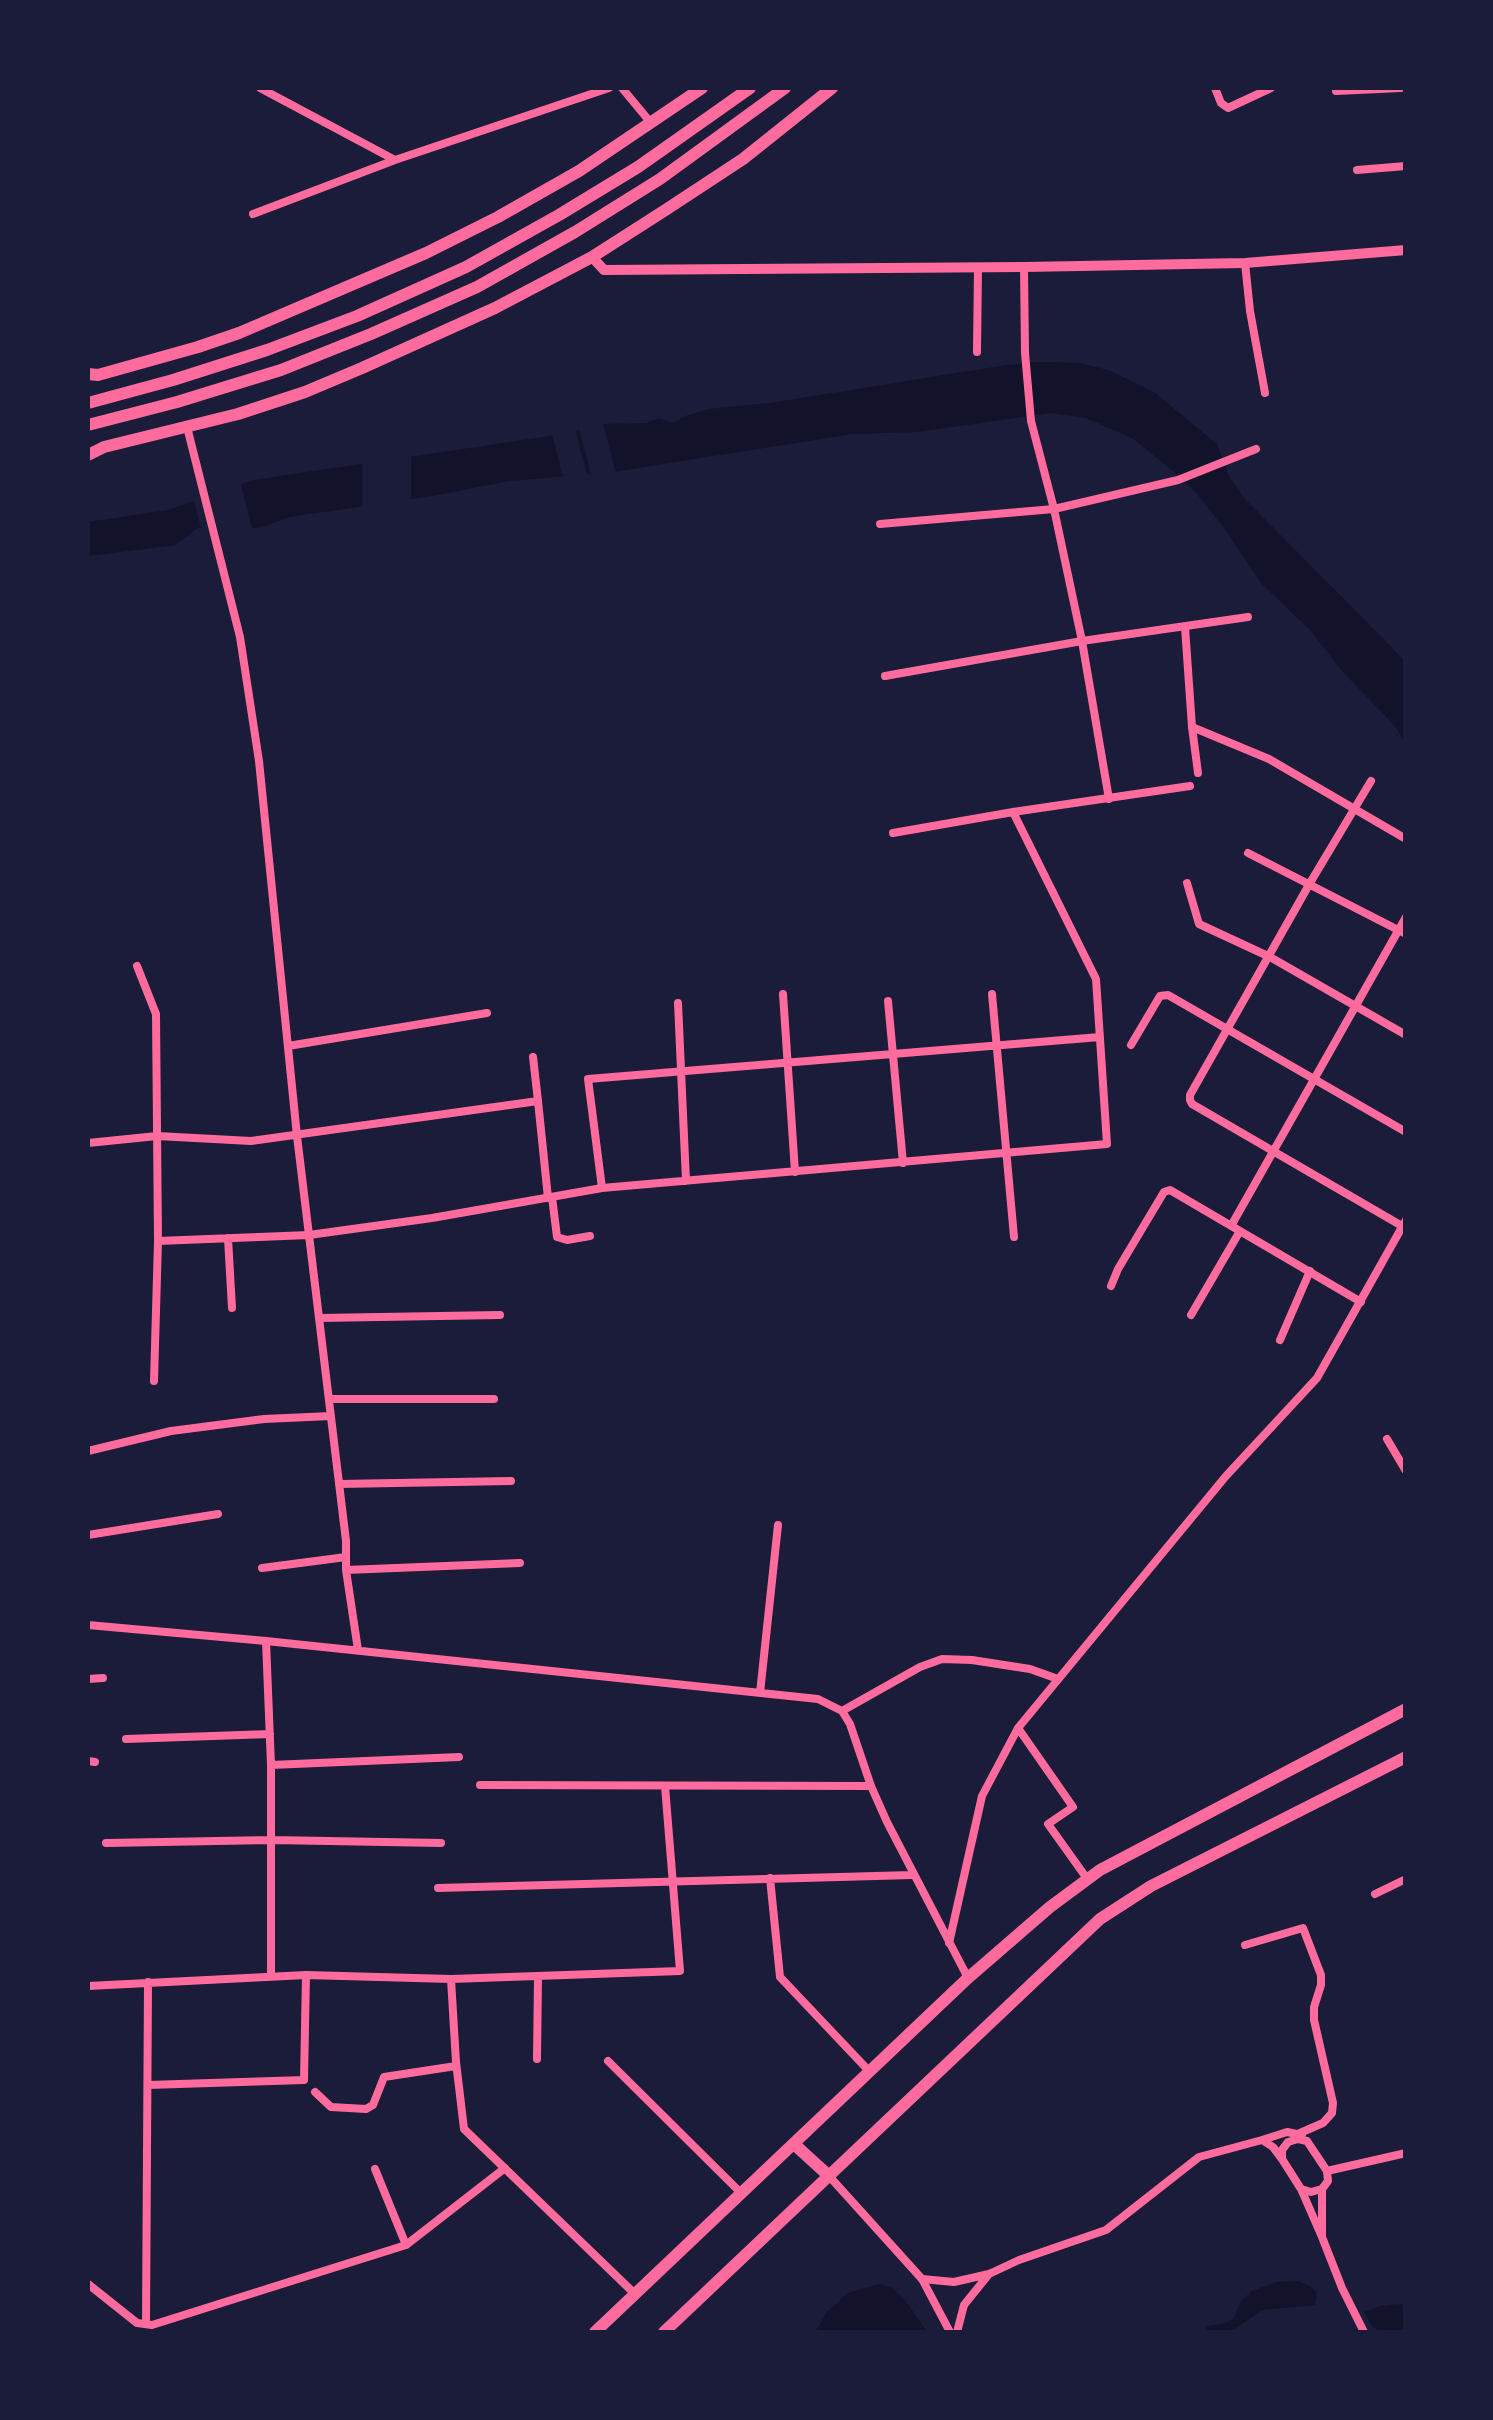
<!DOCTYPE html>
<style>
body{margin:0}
#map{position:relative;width:1493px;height:2420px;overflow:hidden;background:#1b1b3a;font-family:"PT Sans Narrow",sans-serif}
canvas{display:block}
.frame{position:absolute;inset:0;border:90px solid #1b1b3a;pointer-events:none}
</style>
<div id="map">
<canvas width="1493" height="2420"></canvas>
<div class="frame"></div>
</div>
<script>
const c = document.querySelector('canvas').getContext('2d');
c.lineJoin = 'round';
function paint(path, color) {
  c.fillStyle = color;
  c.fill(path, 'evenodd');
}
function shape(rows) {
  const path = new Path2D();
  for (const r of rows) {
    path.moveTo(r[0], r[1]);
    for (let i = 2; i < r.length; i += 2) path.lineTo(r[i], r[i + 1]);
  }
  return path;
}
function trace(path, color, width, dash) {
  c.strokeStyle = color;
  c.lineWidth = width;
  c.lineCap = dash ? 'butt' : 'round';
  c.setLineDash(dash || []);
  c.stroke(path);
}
const water = shape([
 [1039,362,1079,363,1108,370,1154,392,1217,444,1230,478,1243,497,1405,661,1405,742,1395,726,1342,671,1311,631,1262,584,1221,524,1197,494,1173,471,1132,438,1086,418,1051,413,916,432,852,434,613,472,509,481,427,497,289,517,260,528,197,528,176,545,88,556,88,522,168,510,253,480,544,437,607,424,646,423,659,418,672,423,688,415,709,409,770,403,1007,365],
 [1299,2281,1311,2287,1317,2293,1315,2305,1262,2310,1231,2332,1202,2332,1208,2326,1226,2323,1233,2319,1242,2300,1252,2291,1277,2282],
 [879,2284,892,2288,905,2300,927,2332,815,2332,827,2312,848,2293],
 [1400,2304,1405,2306,1405,2332,1380,2332,1372,2326,1364,2312,1381,2306]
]);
const pier = shape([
 [602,420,616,473,592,479,578,424],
 [574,425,588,479,564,481,551,430],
 [411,452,411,504,362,512,362,459],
 [240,480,253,532,202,533,193,496]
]);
const minor = shape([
 [260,88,395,160,609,88],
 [622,88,651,123],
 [1215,88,1221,103,1228,108,1271,88],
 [1336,91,1401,88],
 [1357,170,1406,166],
 [253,214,395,160],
 [1245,263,1250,311,1265,393],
 [1024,267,1025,353,1031,421,1054,509,1082,641,1109,799],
 [977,352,978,267],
 [187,427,240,637,259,761,297,1136,346,1541,346,1570,358,1650],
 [880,524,1054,509,1178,480,1256,449],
 [1185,627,1192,727,1198,773],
 [885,676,1082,641,1248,617],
 [1192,727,1269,759,1406,839],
 [1371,781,1310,883,1190,1095,1190,1100,1192,1104,1402,1226],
 [893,833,1013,812,1190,786],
 [1248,853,1406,934],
 [1187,883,1199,924,1270,957,1406,1035],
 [137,966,156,1014,158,1241,154,1381],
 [783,994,795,1172],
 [992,994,1014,1237],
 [888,1001,903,1163],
 [678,1003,686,1181],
 [1131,1045,1160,996,1168,995,1406,1132],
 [288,1046,487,1013],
 [533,1057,538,1101],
 [88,1143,157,1136,251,1141,538,1101,548,1198],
 [602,1188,588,1079,1100,1037],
 [552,1197,557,1237,567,1240,590,1236],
 [1231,1226,1406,917],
 [228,1238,232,1308],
 [158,1241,309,1235,432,1218,602,1188,1107,1144,1096,979,1013,812],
 [1111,1286,1118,1269,1164,1192,1170,1190,1361,1302],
 [1191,1315,1240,1231],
 [319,1318,500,1315],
 [1280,1340,1310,1271],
 [329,1399,494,1399],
 [1387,1439,1406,1471],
 [88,1451,171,1431,264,1419,331,1416],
 [339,1484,511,1481],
 [88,1535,218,1514],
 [262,1568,346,1557],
 [346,1570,520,1563],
 [88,1625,266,1641,818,1699,842,1711,850,1724,871,1786,887,1822,968,1978],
 [266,1641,271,1765,271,1976],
 [88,1679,103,1678],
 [760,1693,778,1525],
 [842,1711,920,1667,942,1659,972,1660,1030,1669,1058,1679],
 [1018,1728,1073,1807,1048,1824,1088,1880],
 [126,1739,270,1734],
 [88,1761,95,1762],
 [271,1765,459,1757],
 [480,1785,871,1786],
 [106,1843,272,1840,441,1843],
 [770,1878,780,1977,870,2072],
 [438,1888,912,1875],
 [1375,1894,1406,1879],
 [949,1943,982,1796,1018,1728,1226,1476,1317,1378,1406,1220],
 [1245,1945,1303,1928,1321,1975,1321,1985,1314,2007,1314,2020,1333,2103,1332,2113,1323,2123,1300,2133],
 [451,1979,680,1971,665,1786],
 [88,1986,306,1975,451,1979,456,2062,464,2129,635,2294],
 [537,2059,538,1976],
 [608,2061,741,2193],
 [148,2085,304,2080,306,1975],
 [315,2092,331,2107,366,2109,373,2105,384,2077,456,2066],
 [1298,2139,1307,2141,1327,2171,1328,2181,1322,2189,1311,2192,1301,2189,1282,2159,1282,2150,1288,2142,1298,2139],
 [1282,2159,1273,2147,1262,2140,1287,2132,1302,2135],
 [375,2169,406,2245],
 [1327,2171,1406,2153],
 [829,2176,922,2279,950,2332],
 [1301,2189,1322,2237,1322,2189],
 [1322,2237,1342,2288,1364,2332],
 [922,2279,954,2282,989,2274,1019,2260,1106,2230,1199,2157,1262,2140],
 [88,2284,137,2323,152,2325,406,2245,505,2168],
 [146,2324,148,1982],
 [957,2332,964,2305,989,2274]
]);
const tertiary = shape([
 [592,257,604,270,1024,267,1245,263,1406,250]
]);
const primary = shape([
 [794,2144,829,2176],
 [595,2332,968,1978,1050,1907,1100,1870,1406,1709],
 [664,2332,1100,1919,1151,1886,1406,1757]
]);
const trunk = shape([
 [88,374,98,375,198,347,239,333,426,253,498,217,579,171,702,88],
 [88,403,173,380,267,350,357,316,466,267,559,215,638,167,750,88],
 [88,425,177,402,281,370,371,334,477,287,575,232,660,179,785,88],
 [88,455,104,447,238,414,305,392,362,368,495,308,592,257,667,209,743,159,832,88]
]);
paint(water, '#12122b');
paint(pier, '#1b1b3a');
trace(minor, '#ff6b9d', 8);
trace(tertiary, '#ff6b9d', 10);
trace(primary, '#ff6b9d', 12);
trace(trunk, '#ff6b9d', 12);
</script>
